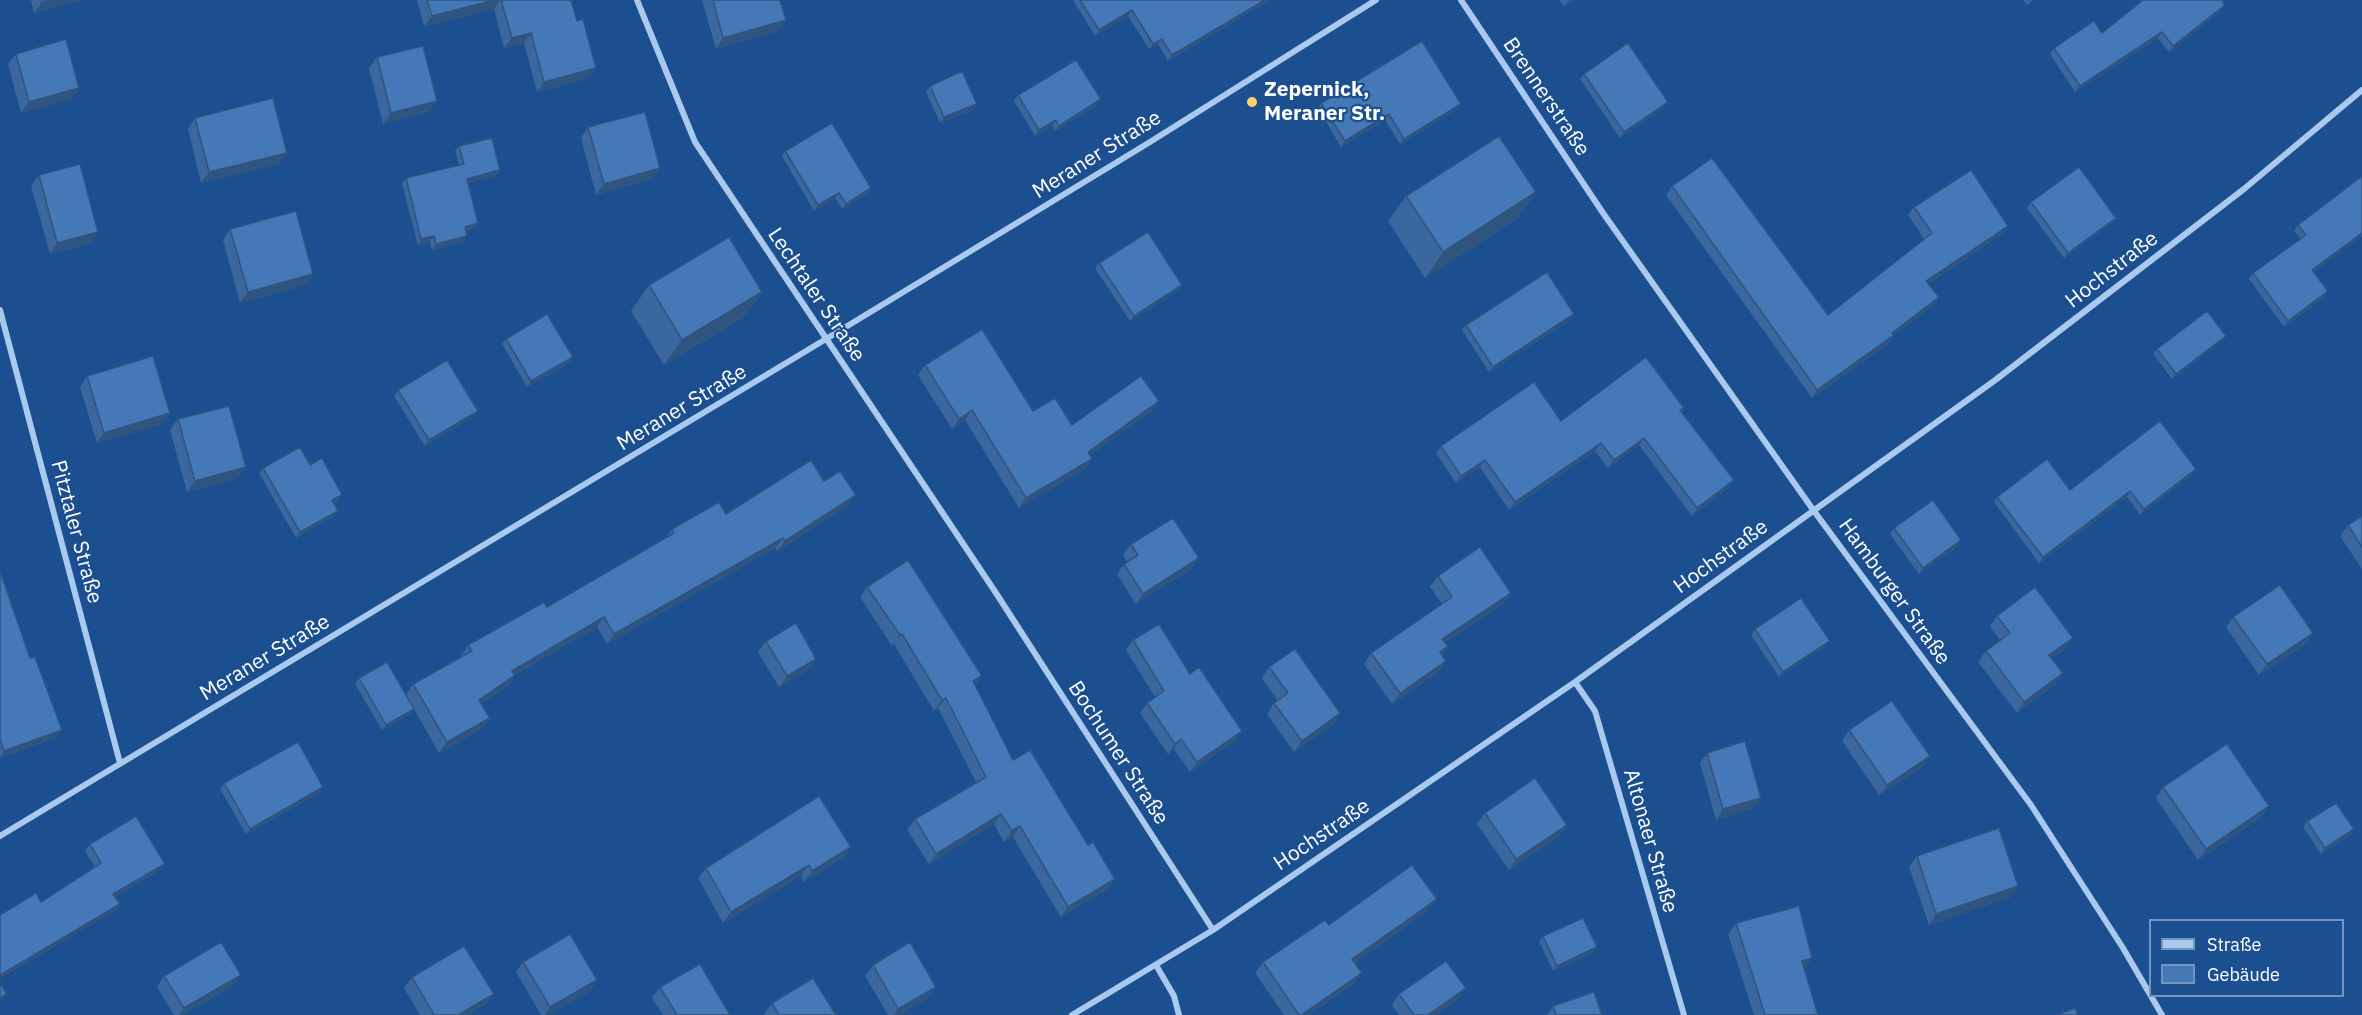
<!DOCTYPE html>
<meta charset="utf-8">
<style>
body{margin:0}
#map{position:relative;width:2362px;height:1015px;overflow:hidden;background:#1b4f8f;font-family:"IBM Plex Sans",sans-serif}
canvas{display:block}
.legend{position:absolute;left:2149px;top:919px;width:195px;height:78px;box-sizing:border-box;background:#1b4f8f;border:2px solid #7695bc;margin:0;padding:8px 10px;list-style:none;font-size:18px;color:#fff}
.legend li{display:flex;align-items:center;gap:12px;height:30px}
.legend b{width:30px;border:2px solid #7695bc}
</style>
<div id="map">
<canvas width="2362" height="1015"></canvas>
<ul class="legend">
<li><b style="height:8px;background:#a9c9ee"></b>Straße</li>
<li><b style="height:16px;background:#4478b7"></b>Gebäude</li>
</ul>
</div>
<script>
const c = document.querySelector('canvas').getContext('2d');
c.lineJoin = 'round';
function shape(rows) {
  const path = new Path2D();
  for (const r of rows) {
    path.moveTo(r[0], r[1]);
    for (let i = 2; i < r.length; i += 2) path.lineTo(r[i], r[i + 1]);
  }
  return path;
}
function trace(path, color, width, dash) {
  c.strokeStyle = color;
  c.lineWidth = width;
  c.lineCap = dash ? 'butt' : 'round';
  c.setLineDash(dash || []);
  c.stroke(path);
}
function paint(path, color) {
  c.fillStyle = color;
  c.fill(path, 'evenodd');
}
function write(font, color, halo, rows, align = 'center') {
  c.font = font + ' "IBM Plex Sans",sans-serif';
  c.lineWidth = 4.5;
  c.setLineDash([]);
  c.textBaseline = 'middle';
  c.strokeStyle = halo;
  c.fillStyle = color;
  for (const [text, x, y, turn = 0] of rows) {
    c.save();
    c.translate(x, y);
    c.rotate((+turn || 0) * Math.PI / 180);
    c.textAlign = isNaN(turn) ? turn : align;
    if (halo) c.strokeText(text, 0, 0);
    c.fillText(text, 0, 0);
    c.restore();
  }
}
const minor = shape([
 [637,0,695,142,996,593,1213,930],
 [1461,0,1603,213,1814,511,2031,805,2123,948,2162,1015],
 [0,310,120,763],
 [1575,682,1595,711,1684,1015],
 [0,836,826,339,1150,142,1376,0],
 [1156,965,1174,996,1179,1015],
 [1072,1015,1213,930,1575,682,1994,381,2244,189,2362,90]
]);
const wall = shape([
 [31,0,81,0,34,13],
 [417,0,571,0,589,78,537,92,524,43,504,48,494,9,424,26],
 [702,0,780,0,786,20,778,31,716,49],
 [1073,0,1270,0,1168,61,1158,44,1149,49,1128,16,1095,36],
 [1560,0,1575,0,1564,7],
 [2023,0,2033,0,2027,5],
 [2221,11,2169,52,2158,38,2075,92,2050,54,2054,48,2102,33],
 [16,54,72,99,21,113,8,64],
 [377,57,429,112,383,124,369,68],
 [1584,74,1664,107,1620,138,1580,79],
 [930,86,977,104,973,110,940,123,926,92],
 [1018,95,1097,105,1055,131,1052,126,1035,136,1014,101],
 [1321,103,1457,109,1400,144,1385,120,1341,147,1318,108],
 [195,118,287,153,279,164,201,183,188,129],
 [588,127,660,168,652,179,596,195,581,138],
 [459,146,500,170,496,176,468,183,474,228,466,231,467,236,463,242,432,250,430,242,418,245,402,184,406,178,459,165,455,151],
 [785,151,871,188,867,194,842,209,835,198,814,211,782,156],
 [39,175,98,232,91,243,50,254,31,186],
 [1672,186,1828,315,1924,239,1908,215,1914,207,2008,226,2002,234,1928,284,1939,297,1933,305,1894,336,1888,344,1812,398,1666,195],
 [1536,192,1518,218,1425,278,1388,221,1406,196],
 [2031,202,2116,218,2112,223,2064,258,2027,208],
 [2298,225,2362,236,2313,272,2324,297,2284,327,2249,279,2253,273,2301,239,2294,231],
 [230,229,313,274,305,285,240,303,223,240],
 [1099,263,1182,285,1178,290,1130,321,1095,268],
 [649,285,762,292,744,317,664,365,631,311],
 [1574,314,1570,320,1489,372,1462,330,1466,325],
 [2226,336,2222,341,2172,379,2153,354,2157,349],
 [506,339,573,357,569,363,527,387,502,344],
 [925,365,1033,411,1072,425,1159,401,1152,411,1090,455,1092,459,1085,469,1019,508,965,420,952,429,918,375],
 [87,376,162,424,97,443,80,387],
 [398,390,478,411,474,416,425,446,394,396],
 [1684,408,1681,412,1734,480,1728,488,1692,516,1639,445,1608,468,1595,451,1509,510,1480,467,1456,483,1436,453,1441,446,1561,421],
 [178,419,246,467,238,478,187,492,170,430],
 [310,465,342,495,338,500,334,503,338,511,334,516,296,538,259,473,263,468],
 [2196,469,2192,475,2140,515,2127,497,2039,563,1994,502,1997,497,2070,490],
 [824,481,856,495,848,506,777,551,775,548,607,644,597,627,515,675,508,686,481,704,490,718,482,729,439,753,414,709,410,714,382,730,355,684,359,678,406,695,413,684,462,657,461,656,468,645,547,607,666,537,672,529,726,514],
 [2362,516,2362,569,2340,536,2348,525],
 [1894,528,1961,540,1958,546,1919,574,1890,534],
 [1131,544,1199,558,1191,569,1136,604,1117,574,1124,564,1127,562,1123,555],
 [0,571,57,737,0,758],
 [1438,576,1511,593,1503,604,1445,643,1448,646,1442,655,1439,672,1392,704,1364,664,1371,653,1442,604,1430,587],
 [867,587,982,676,975,686,1013,760,1088,845,1115,879,1108,889,1061,917,1013,837,1004,842,994,824,929,864,907,830,915,819,976,782,938,708,934,711,894,644,892,646,860,597],
 [1997,616,2065,649,2052,658,2055,684,2017,713,1978,662,1986,651,2000,641,1990,626],
 [2233,617,2306,644,2259,675,2226,627],
 [1755,629,1826,646,1779,677,1751,635],
 [1133,640,1190,674,1242,731,1235,741,1190,772,1174,749,1168,754,1140,713,1147,703,1155,697,1126,650],
 [766,641,808,670,779,687,758,652],
 [1269,667,1340,713,1333,724,1294,752,1267,714,1274,703,1278,701,1262,678],
 [1849,730,1922,767,1879,795,1842,741],
 [1707,753,1761,798,1753,808,1716,820,1700,763],
 [224,783,319,793,246,834,220,789],
 [2163,787,2262,817,2198,860,2156,798],
 [1485,813,1560,836,1509,870,1477,824],
 [2307,821,2350,835,2321,854,2303,827],
 [90,844,165,864,160,870,115,897,120,904,115,911,41,902,95,867,85,851],
 [851,847,843,858,804,882,801,876,723,923,698,878,706,868],
 [1917,856,2011,897,1929,925,1909,867],
 [1429,910,1355,963,1362,973,1354,984,1309,1015,1284,1015,1255,973,1263,962,1329,925],
 [1736,923,1812,958,1804,969,1818,1015,1754,1015,1728,934],
 [1543,936,1593,953,1553,971,1539,941],
 [523,962,597,980,590,991,548,1015,541,1015,516,972],
 [873,965,928,998,899,1015,888,1015,865,976],
 [164,976,233,986,183,1015,174,1015,157,987],
 [412,977,486,1004,468,1015,420,1015,404,988],
 [660,987,730,1015,663,1015,652,998],
 [1466,988,1458,999,1435,1015,1399,1015,1392,1005,1399,994],
 [772,1003,836,1015,765,1015,764,1014],
 [1553,1006,1602,1015,1547,1015]
]);
const shadedWall = shape([
 [49,0,81,0,34,13,42,2],
 [494,0,500,0,494,9,424,26,432,16],
 [1265,0,1270,0,1168,61,1172,55],
 [1570,0,1575,0,1564,7,1568,1],
 [2225,5,2221,11,2169,52,2173,46],
 [1132,10,1128,16,1095,36,1099,30],
 [786,20,778,31,716,49,723,38],
 [2162,32,2158,38,2075,92,2080,86],
 [531,33,524,43,504,48,512,38],
 [1162,39,1158,44,1149,49,1153,44],
 [596,68,589,78,537,92,544,82],
 [79,88,72,99,21,113,29,102],
 [1101,99,1097,105,1055,131,1059,126],
 [437,101,429,112,383,124,391,113],
 [1668,102,1664,107,1620,138,1624,132],
 [977,104,973,110,940,123,944,117],
 [1461,104,1457,109,1400,144,1404,139],
 [1389,114,1385,120,1341,147,1345,141],
 [1056,120,1052,126,1035,136,1039,130],
 [287,153,279,164,201,183,209,172],
 [660,168,652,179,596,195,604,184],
 [500,170,496,176,464,184,467,179],
 [871,188,867,194,842,209,846,204],
 [1536,192,1518,218,1425,278,1443,252],
 [839,193,835,198,814,211,818,205],
 [2116,218,2112,223,2064,258,2068,253],
 [478,223,474,228,461,232,465,227],
 [2008,226,2002,234,1920,289,1926,281],
 [98,232,91,243,50,254,57,243],
 [2362,233,2362,236,2308,276,2312,270],
 [434,236,430,242,418,245,421,239],
 [467,236,463,242,432,250,436,244],
 [313,274,305,285,240,303,248,292],
 [1182,285,1178,290,1130,321,1134,316],
 [2328,291,2324,297,2284,327,2288,321],
 [762,292,744,317,664,365,682,340],
 [1939,297,1933,305,1894,336,1888,344,1812,398,1817,390],
 [1574,314,1570,320,1489,372,1493,367],
 [2226,336,2222,341,2172,379,2176,374],
 [573,357,569,363,527,387,531,381],
 [1159,401,1152,411,1081,462,1088,452],
 [972,410,965,420,952,429,959,419],
 [478,411,474,416,425,446,429,440],
 [170,413,162,424,97,443,104,433],
 [1644,438,1639,445,1608,468,1614,460],
 [1601,443,1595,451,1509,510,1515,502],
 [1092,459,1085,469,1019,508,1026,498],
 [1485,460,1480,467,1456,483,1461,476],
 [246,467,238,478,187,492,195,481],
 [2196,469,2192,475,2140,515,2144,509],
 [1734,480,1728,488,1692,516,1697,508],
 [2130,491,2127,497,2039,563,2043,557],
 [342,495,338,500,328,506,332,500],
 [856,495,848,506,777,551,785,541],
 [338,511,334,516,296,538,300,532],
 [783,538,775,548,607,644,614,634],
 [1961,540,1958,546,1919,574,1923,568],
 [1199,558,1191,569,1136,604,1143,594],
 [1511,593,1503,604,1435,650,1442,639],
 [604,617,597,627,505,681,512,671],
 [2313,633,2306,644,2259,675,2267,664],
 [902,634,894,644,892,646,900,635],
 [2073,638,2065,649,2042,666,2049,655],
 [1830,641,1826,646,1779,677,1783,672],
 [1448,646,1440,657,1440,652],
 [816,659,808,670,779,687,787,676],
 [1446,661,1439,672,1392,704,1400,693],
 [2063,673,2055,684,2017,713,2024,702],
 [515,675,508,686,472,710,479,700],
 [982,676,975,686,973,681],
 [946,698,938,708,934,711,942,700],
 [414,709,410,714,382,730,386,725],
 [1340,713,1333,724,1294,752,1302,741],
 [490,718,482,729,439,753,447,742],
 [62,730,57,737,0,758,4,751],
 [1242,731,1235,741,1190,772,1197,762],
 [1181,739,1174,749,1168,754,1175,744],
 [1930,756,1922,767,1879,795,1887,785],
 [323,787,319,793,246,834,250,829],
 [1761,798,1753,808,1716,820,1723,809],
 [2269,806,2262,817,2198,860,2206,849],
 [1001,814,994,824,929,864,936,854],
 [1567,825,1560,836,1509,870,1516,859],
 [1020,826,1013,837,1004,842,1012,831],
 [2354,829,2350,835,2321,854,2325,848],
 [851,847,843,858,804,882,812,871],
 [165,864,160,870,108,901,113,894],
 [809,865,801,876,723,923,731,912],
 [1115,879,1108,889,1061,917,1068,907],
 [2018,886,2011,897,1929,925,1936,914],
 [1437,899,1429,910,1345,970,1352,959],
 [120,904,115,911,0,979,0,975],
 [1597,947,1593,953,1553,971,1557,966],
 [1812,958,1805,969,1794,972,1802,961],
 [1362,973,1354,984,1309,1015,1301,1015],
 [241,975,233,986,183,1015,179,1015,184,1008],
 [597,980,590,991,548,1015,545,1015,550,1007],
 [936,987,928,998,899,1015,894,1015,898,1009],
 [1466,988,1458,999,1435,1015,1428,1015],
 [7,994,2,1001,0,1002,0,998],
 [494,994,486,1004,468,1015,458,1015]
]);
const building = shape([
 [427,0,494,0,432,16,427,0],
 [501,0,571,0,577,21,583,19,596,68,544,82,531,33,512,38,501,0],
 [713,0,780,0,786,20,723,38,713,0],
 [1080,0,1265,0,1172,55,1162,39,1153,44,1132,10,1099,30,1080,0],
 [2143,0,2222,0,2225,5,2173,46,2162,32,2080,86,2054,48,2094,21,2102,33,2143,0],
 [66,39,79,88,29,102,16,54,66,39],
 [1422,41,1461,104,1404,139,1389,114,1345,141,1321,103,1422,41],
 [1628,43,1668,102,1624,132,1584,74,1628,43],
 [423,46,437,101,391,113,377,57,423,46],
 [1076,60,1101,99,1059,126,1056,120,1039,130,1018,95,1076,60],
 [962,71,977,104,944,117,930,86,962,71],
 [273,98,287,153,209,172,195,118,273,98],
 [645,112,660,168,604,184,588,127,645,112],
 [832,123,871,188,846,204,839,193,818,205,785,151,832,123],
 [1499,136,1536,192,1443,252,1406,196,1499,136],
 [492,138,500,170,467,179,478,223,465,227,467,236,436,244,434,236,421,239,406,178,464,164,459,146,492,138],
 [1712,158,1828,315,1932,233,1914,207,1971,170,2008,226,1926,281,1939,297,1892,333,1894,335,1817,390,1672,186,1712,158],
 [80,164,98,232,57,243,39,175,80,164],
 [2079,167,2116,218,2068,253,2031,202,2079,167],
 [2362,176,2362,233,2312,270,2328,291,2288,321,2253,273,2306,235,2298,225,2362,176],
 [296,211,313,274,248,292,230,229,296,211],
 [1148,232,1182,285,1134,316,1099,263,1148,232],
 [729,237,762,292,682,340,649,285,729,237],
 [1547,272,1574,314,1493,367,1466,325,1547,272],
 [2207,311,2226,336,2176,374,2157,349,2207,311],
 [547,314,573,357,531,381,506,339,547,314],
 [982,329,1033,411,1055,398,1072,425,1141,376,1159,401,1088,452,1092,459,1026,498,972,410,959,419,925,365,982,329],
 [153,356,170,413,104,433,87,376,153,356],
 [1646,357,1684,408,1680,410,1734,480,1697,508,1644,438,1614,460,1601,443,1515,502,1485,460,1461,476,1441,446,1534,382,1561,421,1646,357],
 [447,360,478,411,429,440,398,390,447,360],
 [229,406,246,467,195,481,178,419,229,406],
 [2160,421,2196,469,2144,509,2130,491,2043,557,1997,497,2047,459,2070,490,2160,421],
 [300,447,310,465,322,458,342,495,332,500,338,511,300,532,263,468,300,447],
 [811,460,824,481,840,471,856,495,785,541,783,538,614,634,604,617,512,671,515,675,479,700,490,718,447,742,413,684,472,651,468,645,544,602,547,607,674,533,672,529,719,502,726,514,811,460],
 [1933,500,1961,540,1923,568,1894,528,1933,500],
 [2362,516,2362,547,2348,525,2362,516],
 [1173,518,1199,558,1143,594,1124,564,1138,555,1131,544,1173,518],
 [1480,547,1511,593,1442,639,1448,646,1440,652,1446,661,1400,693,1371,653,1452,597,1438,576,1480,547],
 [908,560,982,676,973,681,1013,760,1030,750,1088,845,1093,842,1115,879,1068,907,1020,826,1012,831,1001,814,936,854,915,819,986,777,946,698,942,700,902,634,900,635,867,587,908,560],
 [0,571,30,658,35,657,62,730,4,751,0,739,0,571],
 [2280,585,2313,633,2267,664,2233,617,2280,585],
 [2035,587,2073,638,2049,655,2063,673,2024,702,1986,651,2010,633,1997,616,2035,587],
 [1801,598,1830,641,1783,672,1755,629,1801,598],
 [796,623,816,659,787,676,766,641,796,623],
 [1159,624,1190,674,1199,667,1242,731,1197,762,1181,739,1175,744,1147,703,1164,691,1133,640,1159,624],
 [1295,649,1340,713,1302,741,1274,703,1288,693,1269,667,1295,649],
 [387,662,414,709,386,725,359,678,387,662],
 [1892,701,1930,756,1887,785,1849,730,1892,701],
 [1745,741,1761,798,1723,809,1707,753,1745,741],
 [298,742,323,787,250,829,224,783,298,742],
 [2227,744,2269,806,2206,849,2163,787,2227,744],
 [1535,778,1567,825,1516,859,1485,813,1535,778],
 [819,796,851,847,812,871,809,865,731,912,706,868,819,796],
 [2336,803,2354,829,2325,848,2307,821,2336,803],
 [136,816,165,864,113,894,120,904,0,975,0,915,36,893,41,902,101,863,90,844,136,816],
 [1999,828,2018,886,1936,914,1917,856,1999,828],
 [1412,865,1437,899,1352,959,1362,973,1301,1015,1299,1015,1263,962,1325,920,1329,925,1412,865],
 [1799,906,1812,958,1802,961,1818,1015,1765,1015,1736,923,1799,906],
 [1583,918,1597,947,1557,966,1543,936,1583,918],
 [570,934,597,980,550,1007,523,962,570,934],
 [221,942,241,975,184,1008,164,976,221,942],
 [910,942,936,987,898,1009,873,965,910,942],
 [464,946,494,994,458,1015,434,1015,412,977,464,946],
 [1446,961,1466,988,1428,1015,1414,1015,1399,994,1446,961],
 [700,964,730,1015,677,1015,660,987,700,964],
 [813,978,836,1015,779,1015,772,1003,813,978],
 [0,983,7,994,0,998,0,983],
 [1594,992,1602,1015,1556,1015,1553,1006,1594,992],
 [2075,1008,2078,1015,2057,1015,2075,1008]
]);
const markers = [
 [1252,102,6,"#ffd166"]
];
const poiNames = [
 ["Zepernick,",1264,90],
 ["Meraner Str.",1264,114]
];
const streetNames = [
 ["Brennerstraße",1546,97,56],
 ["Meraner Straße",1097,155,-32],
 ["Hochstraße",2112,270,-38],
 ["Lechtaler Straße",816,295,56],
 ["Meraner Straße",682,408,-31],
 ["Pitztaler Straße",76,532,75],
 ["Hochstraße",1721,557,-36],
 ["Hamburger Straße",1894,592,54],
 ["Meraner Straße",265,658,-31],
 ["Bochumer Straße",1118,753,57],
 ["Hochstraße",1322,835,-34],
 ["Altonaer Straße",1650,841,74]
];
trace(minor, '#a9c9ee', 6);
paint(wall, '#3a679d');
paint(shadedWall, '#305480');
paint(building, '#4478b7');
trace(building, '#305480', 1.5);
for (const [x, y, r, color] of markers) {
  const dot = new Path2D();
  dot.arc(x, y, r, 0, 2 * Math.PI);
  c.fillStyle = color;
  c.fill(dot);
  trace(dot, '#1b4f8f', 2);
}
write('bold 21px', '#fff', '#1b4f8f', poiNames, 'left');
write('21px', '#fff', '#1b4f8f', streetNames);
</script>
